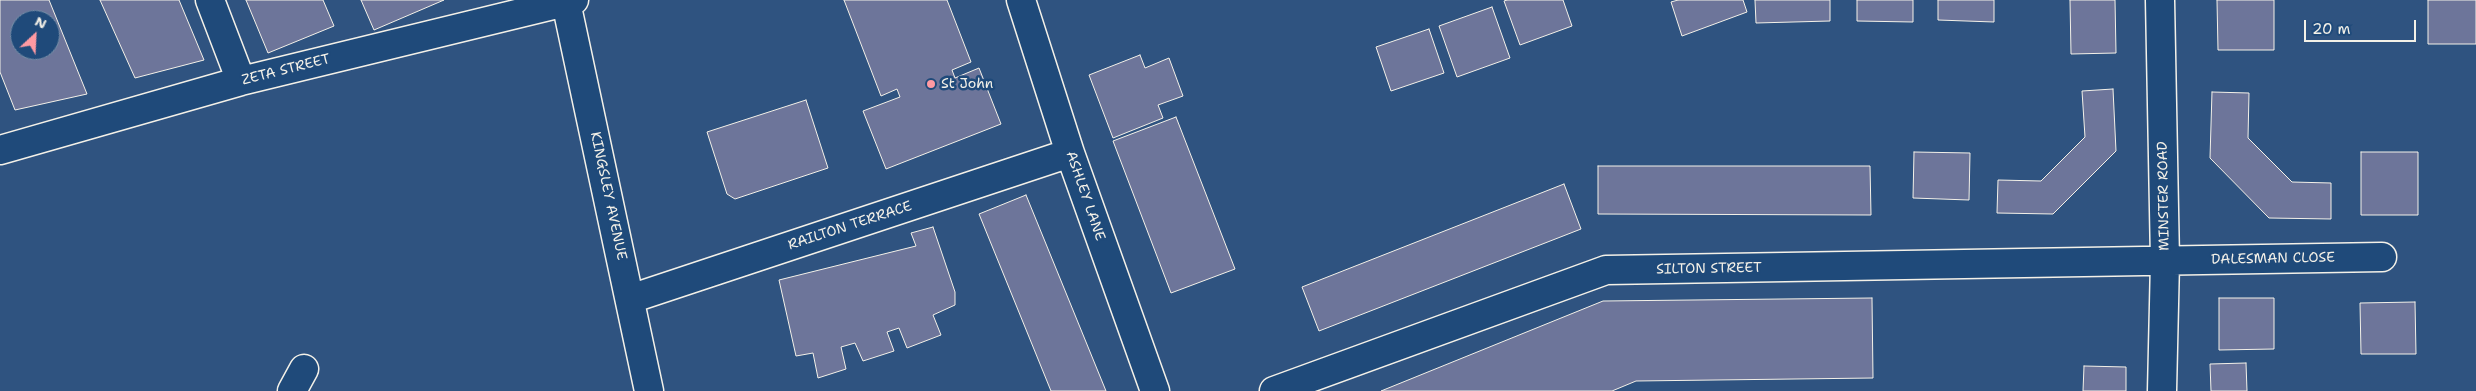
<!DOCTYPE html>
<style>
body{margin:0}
#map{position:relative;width:2476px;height:391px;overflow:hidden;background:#2f5380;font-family:"Shantell Sans",sans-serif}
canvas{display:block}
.north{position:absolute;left:10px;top:10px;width:50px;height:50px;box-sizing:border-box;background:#1f4a7a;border:1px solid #748da6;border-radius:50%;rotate:25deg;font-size:14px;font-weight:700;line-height:20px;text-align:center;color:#f4f1e8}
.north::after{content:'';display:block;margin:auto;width:18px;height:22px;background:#ff9aa2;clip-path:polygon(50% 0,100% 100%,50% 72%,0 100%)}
.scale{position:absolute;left:2304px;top:20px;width:112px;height:22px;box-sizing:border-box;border:2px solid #f4f1e8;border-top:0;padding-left:6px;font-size:15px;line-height:18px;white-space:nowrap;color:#f4f1e8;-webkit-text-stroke:4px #1f4a7a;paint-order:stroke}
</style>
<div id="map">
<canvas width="2476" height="391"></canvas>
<div class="north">N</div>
<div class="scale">20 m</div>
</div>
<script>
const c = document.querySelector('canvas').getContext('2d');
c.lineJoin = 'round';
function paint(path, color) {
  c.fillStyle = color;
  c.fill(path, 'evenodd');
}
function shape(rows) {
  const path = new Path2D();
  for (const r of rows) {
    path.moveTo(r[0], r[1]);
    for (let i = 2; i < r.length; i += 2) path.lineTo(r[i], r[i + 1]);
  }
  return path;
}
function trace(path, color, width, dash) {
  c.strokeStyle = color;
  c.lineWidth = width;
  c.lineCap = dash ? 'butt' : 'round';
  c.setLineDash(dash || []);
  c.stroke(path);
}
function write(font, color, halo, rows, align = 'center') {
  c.font = font + ' "Shantell Sans",sans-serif';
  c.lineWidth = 5;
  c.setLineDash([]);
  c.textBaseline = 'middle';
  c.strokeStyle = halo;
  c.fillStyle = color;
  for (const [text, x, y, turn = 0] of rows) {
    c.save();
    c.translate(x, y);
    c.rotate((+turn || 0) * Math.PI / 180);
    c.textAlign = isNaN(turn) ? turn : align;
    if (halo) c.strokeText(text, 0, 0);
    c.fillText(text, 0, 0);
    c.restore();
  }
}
const building = shape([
 [0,0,49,0,87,94,15,110,0,72,0,0],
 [20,20,50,20,50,50,20,50,20,20],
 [100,0,179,0,204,60,135,78,100,0],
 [246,0,323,0,334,26,268,53,246,0],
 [361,0,444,0,374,30,361,0],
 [844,0,947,0,971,62,952,70,955,78,979,68,1001,124,886,169,863,111,900,97,897,89,881,96,844,0],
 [1507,0,1563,0,1572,26,1520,45,1504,1,1507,0],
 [1678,0,1743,0,1747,12,1682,36,1671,2,1678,0],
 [1755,0,1830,0,1830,21,1756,23,1755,0],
 [1857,0,1913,0,1913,22,1857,21,1857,0],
 [1938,0,1994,0,1994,22,1938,20,1938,0],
 [2070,0,2115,0,2116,53,2071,54,2070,0],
 [2217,0,2274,0,2274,50,2218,50,2217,0],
 [2428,0,2476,0,2476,44,2428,44,2428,0],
 [1492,7,1510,58,1457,77,1439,26,1492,7],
 [1429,29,1444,73,1391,91,1376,47,1429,29],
 [1140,55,1145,68,1169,58,1183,96,1158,105,1163,118,1113,138,1089,75,1140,55],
 [2113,89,2116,151,2053,214,1997,213,1998,180,2041,181,2085,137,2082,91,2113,89],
 [2212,92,2249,93,2248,138,2292,182,2331,183,2331,219,2269,218,2210,158,2212,92],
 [806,100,828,168,735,199,727,194,707,132,806,100],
 [1176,117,1235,269,1171,293,1113,141,1176,117],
 [1914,152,1970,153,1969,200,1913,198,1914,152],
 [2361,152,2418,152,2418,215,2361,215,2361,152],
 [1598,166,1870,166,1871,215,1598,214,1598,166],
 [1564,184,1581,229,1319,331,1302,287,1564,184],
 [1026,195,1106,391,1051,391,979,214,1026,195],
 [933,227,955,292,955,305,933,315,941,335,907,348,899,328,887,332,894,351,863,361,855,343,841,347,846,369,818,378,813,353,796,356,779,280,916,246,911,233,933,227],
 [1872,298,1873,378,1636,381,1612,391,1381,391,1603,301,1872,298],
 [2219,298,2274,298,2274,349,2219,350,2219,298],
 [2415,302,2416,354,2361,354,2360,303,2415,302],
 [2246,363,2247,391,2211,391,2210,364,2246,363],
 [2084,366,2126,367,2126,391,2083,391,2084,366]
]);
const minor = shape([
 [210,0,241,81],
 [1021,0,1070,153,1155,391],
 [2160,0,2165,261,2162,391],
 [566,2,649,391],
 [0,150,241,81,574,0],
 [630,299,1070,153],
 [292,391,304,369],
 [1274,391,1606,270,2382,257]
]);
const markers = [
 [931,84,5,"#ff9aa2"]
];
const streetNames = [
 ["ZETA STREET",286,70,-14],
 ["KINGSLEY AVENUE",608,196,78],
 ["ASHLEY LANE",1085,196,71],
 ["MINSTER ROAD",2164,196,-91],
 ["RAILTON TERRACE",850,226,-18],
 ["DALESMAN CLOSE",2273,259,-1],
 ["SILTON STREET",1709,269,-1]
];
const poiNames = [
 ["St John",941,84]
];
paint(building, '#6d759a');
trace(building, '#f4f1e8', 1);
trace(minor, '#f4f1e8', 31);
trace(minor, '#1f4a7a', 28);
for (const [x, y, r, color] of markers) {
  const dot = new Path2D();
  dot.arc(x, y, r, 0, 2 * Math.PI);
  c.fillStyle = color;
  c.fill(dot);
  trace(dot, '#1f4a7a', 2);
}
write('14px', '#f4f1e8', '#1f4a7a', streetNames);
write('14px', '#f4f1e8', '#1f4a7a', poiNames, 'left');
</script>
